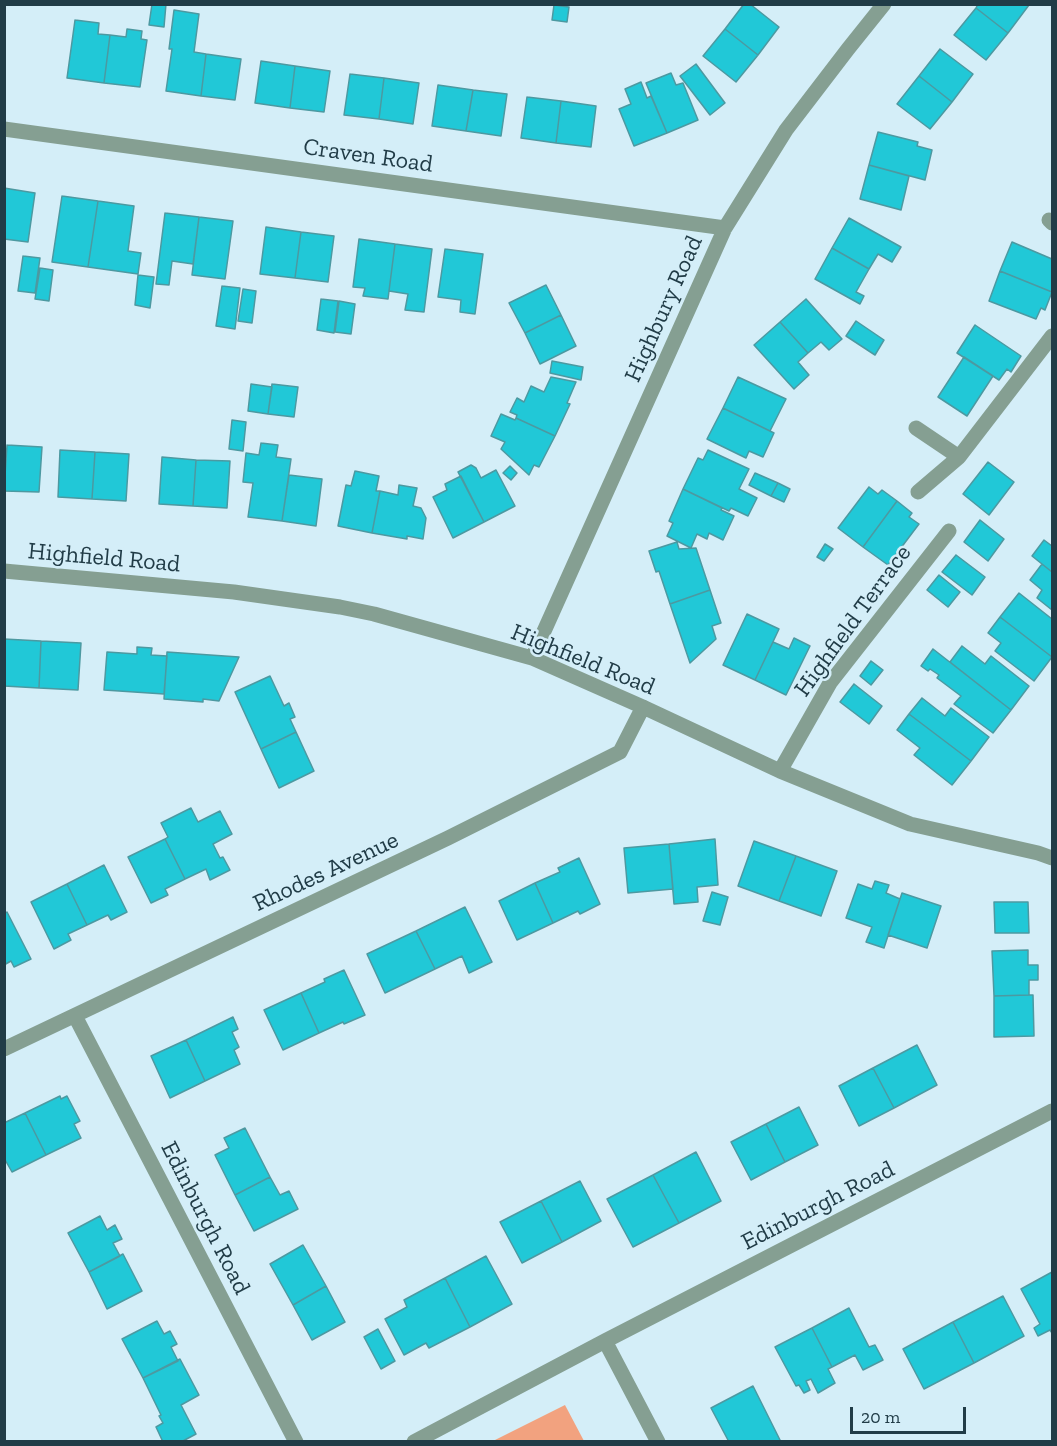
<!DOCTYPE html>
<style>
body{margin:0}
#map{position:relative;width:1057px;height:1446px;overflow:hidden;background:#d4eef8;font-family:"Zilla Slab",serif}
canvas{display:block}
.frame{position:absolute;inset:0;border:6px solid #213c47;pointer-events:none}
.scale{position:absolute;left:850px;top:1407px;width:116px;height:27px;box-sizing:border-box;border:3px solid #213c47;border-top:0;padding-left:8px;font-size:18px;line-height:21px;white-space:nowrap;color:#213c47;-webkit-text-stroke:4px #d4eef8;paint-order:stroke}
</style>
<div id="map">
<canvas width="1057" height="1446"></canvas>
<div class="frame"></div>
<div class="scale">20 m</div>
</div>
<script>
const c = document.querySelector('canvas').getContext('2d');
c.lineJoin = 'round';
function paint(path, color) {
  c.fillStyle = color;
  c.fill(path, 'evenodd');
}
function shape(rows) {
  const path = new Path2D();
  for (const r of rows) {
    path.moveTo(r[0], r[1]);
    for (let i = 2; i < r.length; i += 2) path.lineTo(r[i], r[i + 1]);
  }
  return path;
}
function trace(path, color, width, dash) {
  c.strokeStyle = color;
  c.lineWidth = width;
  c.lineCap = dash ? 'butt' : 'round';
  c.setLineDash(dash || []);
  c.stroke(path);
}
function write(font, color, halo, rows, align = 'center') {
  c.font = font + ' "Zilla Slab",serif';
  c.lineWidth = 5;
  c.setLineDash([]);
  c.textBaseline = 'middle';
  c.strokeStyle = halo;
  c.fillStyle = color;
  for (const [text, x, y, turn = 0] of rows) {
    c.save();
    c.translate(x, y);
    c.rotate((+turn || 0) * Math.PI / 180);
    c.textAlign = isNaN(turn) ? turn : align;
    if (halo) c.strokeText(text, 0, 0);
    c.fillText(text, 0, 0);
    c.restore();
  }
}
const green = shape([
 [565,1405,584,1441,493,1441]
]);
const building = shape([
 [152,4,166,4,164,27,149,25,152,4],
 [744,4,750,4,779,27,758,55,725,29,744,4],
 [978,4,1028,4,1029,5,1008,33,976,8,978,4],
 [554,5,569,7,567,22,552,20,554,5],
 [976,8,1008,33,986,60,954,35,976,8],
 [174,10,199,14,194,52,206,54,201,96,166,91,172,49,169,49,174,10],
 [75,20,99,23,98,34,110,35,104,83,67,78,75,20],
 [127,29,142,31,141,39,147,40,140,87,104,83,110,35,126,37,127,29],
 [725,29,758,55,736,82,703,56,725,29],
 [940,49,973,74,952,102,919,76,940,49],
 [206,54,241,59,235,100,201,96,206,54],
 [261,61,295,66,290,108,255,103,261,61],
 [696,64,725,103,710,115,680,76,696,64],
 [295,66,330,71,324,112,290,108,295,66],
 [671,73,676,85,683,83,698,120,667,133,646,83,671,73],
 [350,74,384,78,379,119,344,115,350,74],
 [919,76,952,102,930,129,897,104,919,76],
 [384,78,419,83,413,124,379,119,384,78],
 [641,82,647,98,651,96,667,133,634,146,619,109,631,104,625,89,641,82],
 [438,85,473,90,466,131,432,126,438,85],
 [473,90,507,94,501,136,466,131,473,90],
 [527,97,561,101,556,143,521,138,527,97],
 [561,101,596,106,591,147,556,143,561,101],
 [878,132,918,142,917,146,932,150,925,180,869,165,878,132],
 [869,165,909,176,901,210,860,199,869,165],
 [4,188,35,193,28,242,4,239,4,188],
 [62,196,98,201,88,267,52,262,62,196],
 [98,201,134,206,128,251,141,253,138,274,88,267,98,201],
 [165,213,199,217,193,264,172,261,169,285,156,284,165,213],
 [199,217,233,221,225,279,192,275,199,217],
 [849,218,901,247,892,262,878,254,869,269,832,248,849,218],
 [266,227,301,232,295,278,260,274,266,227],
 [301,232,334,236,328,282,295,278,301,232],
 [359,239,395,244,388,299,363,296,365,288,353,287,359,239],
 [1012,242,1052,259,1052,292,1000,271,1012,242],
 [395,244,432,249,424,312,405,310,408,294,389,291,395,244],
 [832,248,869,269,856,292,864,296,860,304,815,279,832,248],
 [445,249,483,254,475,314,460,312,461,300,438,297,445,249],
 [23,256,40,258,35,293,18,291,23,256],
 [40,268,53,270,49,301,35,299,40,268],
 [1000,271,1052,292,1045,310,1041,308,1036,319,989,301,1000,271],
 [138,275,154,277,150,308,135,305,138,275],
 [546,285,561,315,525,333,509,303,546,285],
 [222,286,240,288,235,329,216,326,222,286],
 [243,289,256,291,252,323,238,321,243,289],
 [321,299,338,301,334,333,317,330,321,299],
 [806,299,842,339,829,350,821,342,808,353,780,322,806,299],
 [339,301,355,304,351,334,335,332,339,301],
 [561,315,576,346,540,364,525,333,561,315],
 [856,321,884,340,875,355,846,336,856,321],
 [780,322,808,353,798,362,809,375,794,389,754,345,780,322],
 [975,325,1021,356,1011,372,1007,369,999,380,957,353,975,325],
 [964,357,993,376,967,416,938,397,964,357],
 [552,361,583,367,581,380,550,373,552,361],
 [551,377,576,382,567,403,570,404,555,436,516,418,517,415,510,412,517,398,524,402,531,386,544,392,551,377],
 [738,377,786,399,770,431,723,408,738,377],
 [251,384,272,387,268,414,248,411,251,384],
 [272,384,298,387,294,417,268,414,272,384],
 [723,408,774,433,763,457,749,451,746,458,707,439,723,408],
 [501,414,515,420,516,418,555,436,539,467,534,465,529,475,501,449,505,442,491,436,501,414],
 [232,420,246,422,243,451,229,449,232,420],
 [261,443,278,445,276,457,291,459,282,521,248,517,253,483,243,482,246,453,259,455,261,443],
 [7,445,42,447,39,492,4,491,7,445],
 [60,450,95,452,92,499,58,497,60,450],
 [708,450,749,469,739,489,757,498,748,516,731,508,729,511,683,489,698,458,703,460,708,450],
 [95,452,129,454,126,501,92,499,95,452],
 [162,457,196,460,193,506,159,504,162,457],
 [196,460,230,461,227,508,193,506,196,460],
 [988,462,1014,482,989,515,963,494,988,462],
 [471,465,476,468,481,478,496,470,515,506,484,522,458,472,471,465],
 [510,466,517,473,511,480,503,473,510,466],
 [355,471,379,476,376,491,380,491,372,533,338,526,346,485,351,486,355,471],
 [755,473,778,483,771,496,749,485,755,473],
 [289,475,322,479,316,526,282,521,289,475],
 [461,476,484,522,453,538,433,497,447,490,445,484,461,476],
 [778,483,790,489,784,502,771,496,778,483],
 [399,485,417,488,413,506,421,508,426,518,423,539,407,536,407,539,372,533,380,491,398,495,399,485],
 [869,487,878,494,882,490,897,501,863,547,838,528,869,487],
 [683,489,722,508,721,510,734,516,723,540,709,533,707,539,697,534,691,548,667,536,673,523,669,521,683,489],
 [897,501,912,513,909,517,919,524,888,565,863,547,897,501],
 [980,520,1004,539,988,561,964,542,980,520],
 [1044,540,1052,546,1052,572,1032,556,1044,540],
 [677,542,679,549,696,548,710,590,670,604,659,571,656,572,649,551,677,542],
 [825,544,833,549,824,561,817,557,825,544],
 [956,555,985,577,972,595,942,572,956,555],
 [1042,564,1052,572,1052,610,1037,598,1042,590,1030,580,1042,564],
 [939,575,960,592,948,607,927,590,939,575],
 [710,590,721,623,712,626,716,639,690,663,670,604,710,590],
 [1019,593,1052,619,1052,657,1000,617,1019,593],
 [747,614,779,629,755,680,723,665,747,614],
 [1000,617,1052,657,1034,681,995,651,1001,643,988,633,1000,617],
 [794,638,810,646,786,695,755,680,773,642,789,649,794,638],
 [4,639,41,641,39,688,4,686,4,639],
 [41,641,81,643,78,690,39,688,41,641],
 [962,646,985,664,991,656,1029,686,1011,710,950,662,962,646],
 [137,647,152,648,151,655,167,656,164,694,104,690,107,652,137,654,137,647],
 [933,649,1011,710,993,733,954,704,961,696,937,678,939,675,930,669,928,671,921,666,933,649],
 [167,652,239,657,219,701,203,699,203,702,164,699,167,652],
 [871,661,883,670,871,685,860,676,871,661],
 [270,676,284,706,289,703,295,717,290,719,296,732,261,749,235,692,270,676],
 [854,684,882,706,869,724,840,702,854,684],
 [922,698,945,716,951,708,989,737,971,761,909,714,922,698],
 [909,714,971,761,952,785,914,755,920,748,897,730,909,714],
 [296,732,314,771,279,788,261,749,296,732],
 [191,808,198,822,220,811,232,834,213,844,220,858,223,857,230,870,210,880,206,869,185,879,165,839,168,837,161,823,191,808],
 [165,839,185,879,165,889,168,895,151,903,128,857,165,839],
 [715,839,718,885,697,887,698,902,674,904,669,844,715,839],
 [754,841,796,856,779,901,738,886,754,841],
 [669,844,673,889,628,893,624,848,669,844],
 [796,856,837,871,821,916,779,901,796,856],
 [579,858,600,904,580,914,578,911,553,923,535,883,560,872,558,868,579,858],
 [104,865,127,912,111,920,108,915,87,925,67,884,104,865],
 [875,881,889,885,886,893,900,899,884,948,866,942,872,927,846,918,858,884,872,889,875,881],
 [535,883,553,923,517,940,499,901,535,883],
 [67,884,87,925,68,934,71,940,54,949,31,902,67,884],
 [712,892,728,897,720,925,703,921,712,892],
 [902,893,941,906,927,948,888,935,902,893],
 [994,902,1028,902,1029,933,995,933,994,902],
 [465,907,492,962,469,973,462,956,435,969,416,931,465,907],
 [7,912,31,959,14,967,11,961,4,965,4,914,7,912],
 [416,931,435,969,385,993,367,954,416,931],
 [1028,950,1028,965,1038,965,1038,980,1029,980,1029,995,994,996,992,951,1028,950],
 [344,970,365,1015,344,1024,343,1022,319,1033,301,993,325,982,324,979,344,970],
 [301,993,319,1033,283,1050,264,1010,301,993],
 [1029,995,1033,995,1034,1036,994,1037,994,996,1029,995],
 [233,1017,238,1029,232,1032,239,1047,234,1050,240,1064,205,1081,186,1040,233,1017],
 [186,1040,205,1081,170,1098,151,1056,186,1040],
 [917,1045,937,1085,894,1108,873,1068,917,1045],
 [873,1068,894,1108,859,1126,839,1086,873,1068],
 [60,1096,61,1099,67,1096,80,1121,74,1124,81,1138,46,1155,25,1113,60,1096],
 [799,1107,818,1145,785,1162,766,1124,799,1107],
 [25,1113,46,1155,12,1172,4,1158,4,1123,25,1113],
 [766,1124,785,1162,751,1180,731,1142,766,1124],
 [245,1128,270,1177,235,1195,215,1155,229,1148,224,1138,245,1128],
 [696,1152,721,1201,679,1223,653,1175,696,1152],
 [653,1175,679,1223,633,1247,607,1199,653,1175],
 [270,1177,280,1195,289,1191,298,1209,254,1231,235,1195,270,1177],
 [580,1181,601,1221,562,1242,541,1201,580,1181],
 [541,1201,562,1242,522,1263,500,1222,541,1201],
 [100,1216,107,1230,115,1225,122,1239,113,1243,120,1256,89,1272,68,1233,100,1216],
 [303,1245,326,1286,293,1305,270,1264,303,1245],
 [123,1254,142,1291,107,1309,89,1272,123,1254],
 [486,1256,512,1304,470,1327,445,1278,486,1256],
 [1052,1272,1052,1333,1050,1330,1038,1336,1034,1328,1040,1324,1021,1289,1052,1272],
 [445,1278,470,1327,429,1348,426,1343,404,1355,385,1319,407,1307,404,1300,445,1278],
 [326,1286,345,1322,312,1340,293,1305,326,1286],
 [1003,1296,1024,1336,974,1363,953,1322,1003,1296],
 [849,1308,869,1347,875,1345,883,1360,863,1370,855,1355,832,1367,812,1328,849,1308],
 [157,1321,164,1334,170,1331,177,1344,171,1347,178,1361,143,1378,122,1339,157,1321],
 [953,1322,974,1363,924,1389,903,1349,953,1322],
 [812,1328,832,1367,828,1369,835,1383,818,1393,811,1379,806,1381,810,1390,804,1393,799,1385,796,1386,775,1347,812,1328],
 [378,1329,395,1361,381,1369,364,1337,378,1329],
 [180,1359,199,1395,181,1405,196,1434,181,1442,163,1442,156,1427,163,1423,159,1416,161,1415,143,1378,180,1359],
 [753,1386,781,1442,729,1442,711,1408,753,1386]
]);
const minor = shape([
 [4,129,725,228],
 [1049,220,1052,223],
 [916,428,959,457],
 [918,492,959,457,1052,336],
 [4,571,234,592,340,607,374,614,532,658,643,707,780,771,910,824,1038,853,1052,858],
 [532,658,725,228,786,130,848,49,884,4],
 [780,771,830,683,949,531],
 [75,1016,296,1442],
 [4,1049,448,838,620,752,643,707],
 [605,1341,658,1442],
 [414,1442,605,1341,1052,1111]
]);
const streetNames = [
 ["Craven Road",368,156,8],
 ["Highbury Road",664,309,-66],
 ["Highfield Road",104,558,5],
 ["Highfield Terrace",853,621,-54],
 ["Highfield Road",583,660,22],
 ["Rhodes Avenue",326,872,-25],
 ["Edinburgh Road",818,1206,-27],
 ["Edinburgh Road",205,1218,63]
];
paint(green, '#f2a27f');
paint(building, '#21c8d7');
trace(building, '#4c99a1', 1.5);
trace(minor, '#859f92', 15);
write('24px', '#213c47', '#d4eef8', streetNames);
</script>
